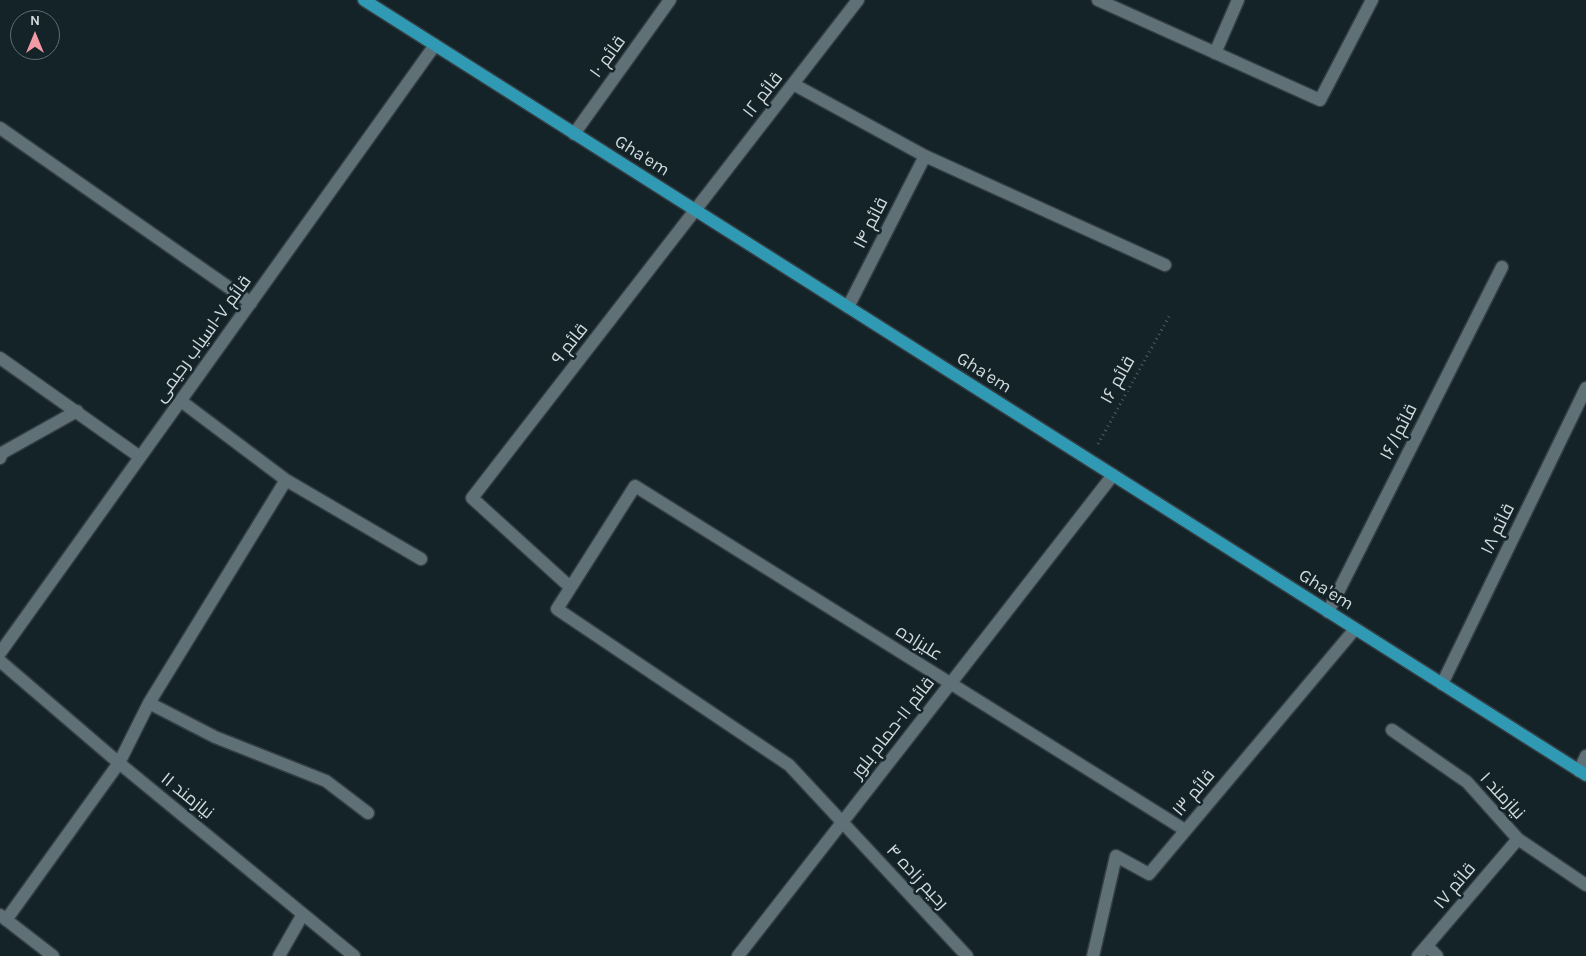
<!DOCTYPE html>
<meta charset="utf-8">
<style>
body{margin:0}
#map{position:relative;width:1586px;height:956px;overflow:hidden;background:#142328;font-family:Karla,sans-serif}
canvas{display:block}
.north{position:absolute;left:10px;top:10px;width:50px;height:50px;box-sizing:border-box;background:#142328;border:1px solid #606c71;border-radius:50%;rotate:0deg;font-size:14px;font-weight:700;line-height:20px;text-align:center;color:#d1dade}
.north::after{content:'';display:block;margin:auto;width:18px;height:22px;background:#f39aa7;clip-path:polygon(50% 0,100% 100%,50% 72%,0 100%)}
</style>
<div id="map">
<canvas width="1586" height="956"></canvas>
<div class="north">N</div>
</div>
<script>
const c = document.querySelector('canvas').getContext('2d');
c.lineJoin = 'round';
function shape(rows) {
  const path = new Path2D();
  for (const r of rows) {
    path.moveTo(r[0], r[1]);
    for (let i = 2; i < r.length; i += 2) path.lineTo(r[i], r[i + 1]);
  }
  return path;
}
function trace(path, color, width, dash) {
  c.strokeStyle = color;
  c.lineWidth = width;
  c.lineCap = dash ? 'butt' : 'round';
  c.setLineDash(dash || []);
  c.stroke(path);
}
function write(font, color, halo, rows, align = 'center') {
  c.font = font + ' Karla,Cairo,sans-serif';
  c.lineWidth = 5;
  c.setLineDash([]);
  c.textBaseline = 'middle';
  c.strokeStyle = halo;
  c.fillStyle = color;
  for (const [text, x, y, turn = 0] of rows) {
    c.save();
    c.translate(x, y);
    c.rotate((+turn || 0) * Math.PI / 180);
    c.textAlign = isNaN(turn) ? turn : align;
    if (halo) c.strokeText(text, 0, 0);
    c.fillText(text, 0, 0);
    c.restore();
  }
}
const path = shape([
 [1098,444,1171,313]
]);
const minor = shape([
 [1098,0,1320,100,1372,0],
 [1215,53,1238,0],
 [793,84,925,156,1165,265],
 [0,128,251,303],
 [574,134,670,0],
 [848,307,925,156],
 [0,358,140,457],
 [181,401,286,480,421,559],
 [0,458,2,453,77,411],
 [570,587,472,498,858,0],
 [1328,612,1502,267],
 [0,653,435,45],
 [0,661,119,763,354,956],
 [1442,684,1586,388],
 [149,703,215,737,326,781,368,813],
 [1392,730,1467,782,1518,839,1586,885],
 [1579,771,1586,756],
 [0,915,53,956],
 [6,920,119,763,149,703,286,480],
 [1427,946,1437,956],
 [279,956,303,914],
 [738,956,1113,475],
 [967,956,789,765,557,609,635,486,1185,830],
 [1093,956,1116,856,1149,874,1355,629],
 [1418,956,1518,839]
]);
const major = shape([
 [364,0,1586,775]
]);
const streetNames = [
 ["قائم ۱۰",608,57,-54],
 ["قائم ۱۲",763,95,-52],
 ["Gha'em",642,156,32],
 ["قائم ۱۴",871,223,-63],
 ["قائم ۷-اسیاب رحیمی",203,339,-54],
 ["قائم ۹",570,344,-52],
 ["Gha'em",984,373,32],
 ["قائم ۱۶",1118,380,-61],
 ["قائم۱۶/۱",1399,432,-63],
 ["قائم ۱۸",1498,529,-64],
 ["Gha'em",1326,590,32],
 ["علیزاده",919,643,32],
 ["قائم ۱۱-حمام بلور",893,728,-52],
 ["قائم ۱۳",1194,793,-50],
 ["نیازمند ۱۱",187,796,39],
 ["نیازمند ۱",1502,796,47],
 ["رحیم زاده ۴",917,877,47],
 ["قائم ۱۷",1455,886,-50]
];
trace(minor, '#333d42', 15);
trace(major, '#333d42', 15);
trace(path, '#525f64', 3, [1, 4]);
trace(minor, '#5f7177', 12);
trace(major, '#309ab4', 12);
write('18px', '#d1dade', '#142328', streetNames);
</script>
